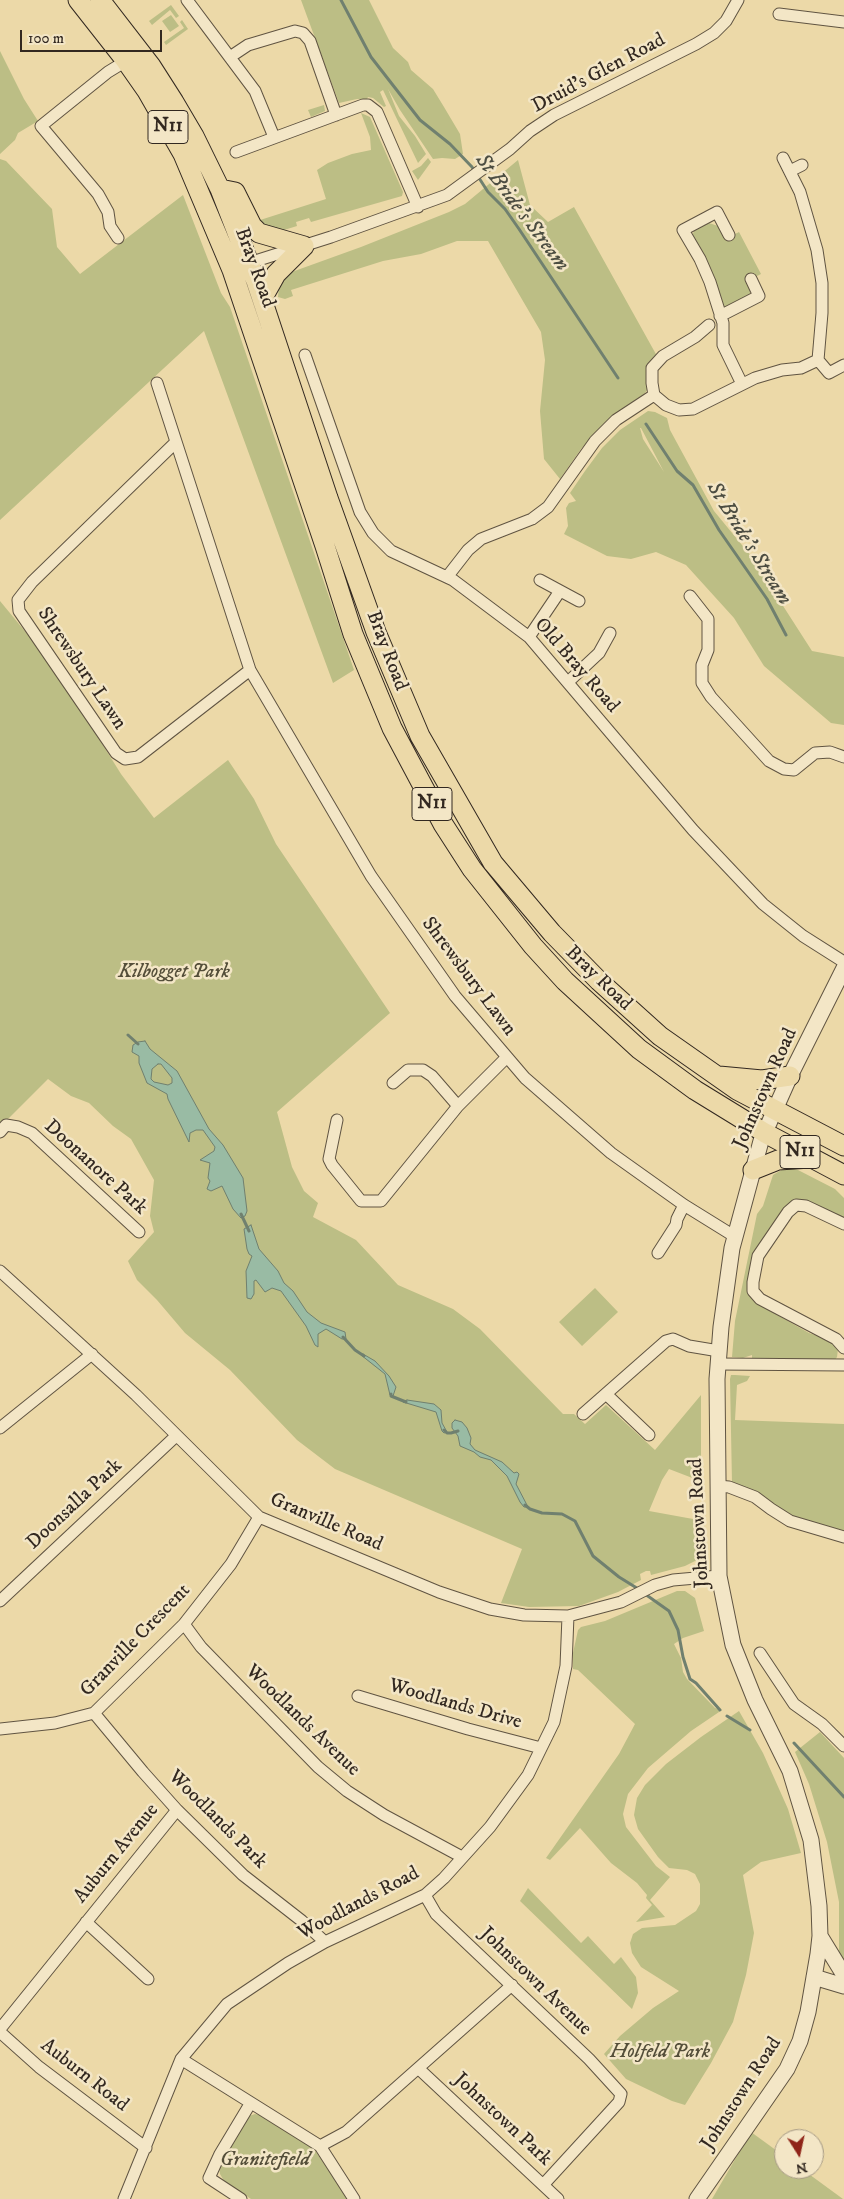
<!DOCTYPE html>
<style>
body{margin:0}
#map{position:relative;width:844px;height:2199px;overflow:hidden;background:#ecd9a8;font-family:"IM FELL DW Pica",serif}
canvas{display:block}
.north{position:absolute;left:774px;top:2129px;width:50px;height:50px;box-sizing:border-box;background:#f3e6c6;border:1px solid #a69a84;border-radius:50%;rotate:170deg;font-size:14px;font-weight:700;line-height:20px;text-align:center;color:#322820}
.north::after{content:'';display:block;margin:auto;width:18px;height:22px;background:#8f2418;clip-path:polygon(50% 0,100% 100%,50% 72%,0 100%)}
.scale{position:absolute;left:20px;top:30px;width:142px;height:22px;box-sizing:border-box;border:2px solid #322820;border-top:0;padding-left:6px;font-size:15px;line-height:18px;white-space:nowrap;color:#322820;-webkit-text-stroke:4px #f3e6c6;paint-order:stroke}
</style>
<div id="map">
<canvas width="844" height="2199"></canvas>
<div class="north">N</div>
<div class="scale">100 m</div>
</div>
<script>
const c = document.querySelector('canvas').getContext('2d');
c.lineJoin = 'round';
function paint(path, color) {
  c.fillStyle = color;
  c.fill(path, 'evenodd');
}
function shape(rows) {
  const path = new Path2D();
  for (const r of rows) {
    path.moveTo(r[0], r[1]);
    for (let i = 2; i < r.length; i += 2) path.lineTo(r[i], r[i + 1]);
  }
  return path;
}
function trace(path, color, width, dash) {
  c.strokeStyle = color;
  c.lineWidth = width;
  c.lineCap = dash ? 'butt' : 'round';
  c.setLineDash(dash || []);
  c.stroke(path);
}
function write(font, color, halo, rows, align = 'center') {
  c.font = font + ' "IM FELL DW Pica",serif';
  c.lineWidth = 5;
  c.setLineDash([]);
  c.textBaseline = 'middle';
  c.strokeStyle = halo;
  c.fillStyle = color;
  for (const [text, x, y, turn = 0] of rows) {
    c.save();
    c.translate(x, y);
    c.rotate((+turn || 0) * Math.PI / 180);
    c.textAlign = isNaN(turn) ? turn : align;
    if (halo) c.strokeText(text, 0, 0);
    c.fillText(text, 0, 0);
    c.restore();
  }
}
const green = shape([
 [301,0,369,0,393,48,408,62,411,70,433,89,444,107,460,134,463,154,455,159,442,158,433,159,400,110,388,89,399,116,415,136,426,154,418,163,383,90,380,92,386,106,384,107,373,98,368,97,367,99,357,99,339,103],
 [171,5,179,16,176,18,170,10,152,25,149,21],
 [171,15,179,26,170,32,162,21],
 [182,20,188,29,166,45,164,42,184,28,180,22],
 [0,51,24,99,38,121,18,133,15,140,0,154],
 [324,105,325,111,311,117,308,110],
 [361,113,370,117,403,192,402,196,311,222,309,218,296,222,297,226,284,230,270,230,257,221,326,199,317,170,328,163,352,154,371,150,370,137],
 [428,158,431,162,418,180,412,171,421,166],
 [0,159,6,161,52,209,57,247,80,274,183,195,221,293,230,307,354,670,333,683,204,331,0,520],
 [518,160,530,205,548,222,574,207,657,356,647,390,643,396,605,423,581,449,560,479,544,459,540,411,545,360,541,332,488,241,457,241,421,254,383,261,291,290,293,296,285,299,278,297,279,285,289,273,361,247,449,212,465,204],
 [709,223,718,226,725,239,739,232,761,274,747,281,750,289,750,296,726,308,723,307,692,236,694,231],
 [648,411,655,412,667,418,670,430,714,511,751,556,812,651,844,657,844,725,831,723,764,666,734,618,686,565,656,552,631,559,607,556,564,534,568,526,566,508,569,503,576,501,570,493,585,471,602,448,620,430],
 [640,428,641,428,664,472,643,439],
 [0,601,33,641,91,726,121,774,154,818,228,760,254,799,276,844,390,1013,277,1112,292,1167,304,1191,318,1203,313,1217,356,1240,398,1285,453,1309,480,1329,563,1414,574,1414,585,1424,606,1405,655,1450,701,1395,701,1476,695,1479,669,1469,662,1480,649,1511,704,1521,706,1545,697,1560,685,1566,651,1575,650,1571,646,1571,640,1574,641,1580,618,1592,579,1606,529,1607,501,1603,522,1549,335,1469,297,1440,230,1370,185,1333,157,1300,137,1280,128,1261,154,1232,150,1216,154,1180,131,1139,113,1126,89,1103,71,1096,48,1079,0,1127],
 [790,1168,798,1170,835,1189,844,1198,844,1220,787,1205,751,1260,748,1285,749,1295,758,1304,809,1333,833,1341,838,1349,837,1357,835,1360,752,1360,752,1355,743,1358,732,1357,735,1321,757,1214,763,1206,773,1175,783,1169],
 [595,1288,618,1312,582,1346,559,1322],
 [735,1375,750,1376,747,1381,737,1385,735,1420,844,1424,844,1532,784,1514,732,1483,730,1379,731,1375],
 [677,1591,685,1591,695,1598,704,1631,683,1638,674,1644,681,1658,683,1672,687,1679,715,1708,722,1710,691,1731,648,1768,628,1794,623,1814,626,1827,656,1866,670,1877,650,1900,665,1917,636,1922,652,1905,646,1898,647,1895,637,1883,611,1863,580,1828,550,1860,546,1858,619,1754,635,1724,578,1670,573,1669,573,1653,578,1630,581,1627,605,1621],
 [739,1711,763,1753,788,1809,801,1853,761,1862,743,1875,754,1933,746,1975,733,2022,711,2063,685,2105,672,2101,626,2079,604,2054,620,2036,653,2008,679,1991,641,1967,632,1953,630,1943,633,1934,642,1928,675,1925,696,1911,700,1904,700,1884,695,1874,687,1870,669,1868,658,1857,638,1829,634,1815,637,1798,645,1785,666,1764,701,1737],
 [820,1732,844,1758,844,1978,839,1962,839,1902,827,1842,809,1784,795,1752],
 [528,1888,581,1943,588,1936,614,1964,621,1957,636,1977,638,1993,632,2009,520,1901],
 [255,2114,265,2116,314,2149,348,2199,251,2199,224,2181,220,2174,219,2166,249,2116],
 [751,2132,784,2156,784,2169,802,2169,843,2199,712,2199]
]);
const water = shape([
 [145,1041,150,1049,177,1071,209,1129,223,1145,243,1178,247,1211,245,1216,241,1218,233,1209,222,1186,211,1191,207,1189,210,1181,208,1178,210,1163,200,1160,214,1151,215,1147,203,1130,196,1130,190,1133,189,1142,168,1099,167,1094,147,1083,139,1063,139,1056,132,1052,133,1045,138,1042,145,1041],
 [158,1064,161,1064,172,1078,172,1083,168,1085,154,1082,151,1079,152,1069,158,1064],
 [251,1225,259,1249,278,1271,284,1283,293,1291,307,1312,321,1323,345,1332,346,1339,342,1339,326,1329,318,1334,318,1347,315,1345,306,1326,281,1291,272,1288,265,1292,256,1280,254,1281,254,1294,251,1299,247,1298,246,1271,252,1256,249,1254,247,1249,244,1229,251,1225],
 [363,1354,375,1361,389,1376,396,1387,393,1396,390,1395,385,1374,361,1355,363,1354],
 [407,1400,434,1404,441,1410,442,1423,447,1432,444,1433,442,1431,436,1412,403,1402,407,1400],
 [455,1420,462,1422,467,1428,471,1438,470,1444,475,1450,502,1462,514,1473,517,1472,519,1474,516,1484,528,1507,524,1507,520,1502,507,1476,491,1460,480,1457,474,1452,460,1446,458,1436,452,1428,452,1423,455,1420]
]);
const stream = shape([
 [341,0,371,57,420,120,450,144,472,167,488,192,505,209,519,229,618,378],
 [646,424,677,471,693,485,719,530,767,599,786,635],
 [128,1035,138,1044],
 [241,1214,249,1231],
 [343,1337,355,1350,364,1356],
 [391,1394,391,1396,406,1402],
 [444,1430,447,1433,451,1433,458,1431],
 [525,1505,530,1509,542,1513,562,1514,575,1521,593,1556,619,1577,640,1590],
 [645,1594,669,1611,678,1630,683,1657,690,1679,696,1683,720,1710],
 [727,1716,750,1730],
 [794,1743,844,1797]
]);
const minor = shape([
 [187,0,255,91,274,137],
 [779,14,844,22],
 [230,57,248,45,295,31,303,33,310,41,336,115],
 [236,152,363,105,368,105,377,112,418,207],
 [790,171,802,165],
 [729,235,717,212,683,230,700,259,710,282,723,323,723,345,742,384],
 [118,238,110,226,108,212,98,194,41,126,108,72,126,61],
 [249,263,331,237,447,195,510,149,530,131,554,115,696,44,714,33,726,21,738,0],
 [720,316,759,296,751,279],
 [709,325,695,337,663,356,652,368,652,383,654,395,666,405,679,410,693,409,755,378,782,370,801,368,818,360,822,313,822,283,817,250,800,192,783,158],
 [305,355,360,512,373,533,391,551,453,580,529,637,693,830,763,904,803,936,844,962],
 [818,360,829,373,844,365],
 [157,383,250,670,371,876,455,996,525,1078,611,1153,684,1205,734,1236],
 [175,443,32,582,18,600,19,611,116,753,125,759,138,757,250,670],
 [447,577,468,550,481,539,532,519,548,507,595,441,616,420,654,395],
 [540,580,579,601],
 [690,596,708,619,708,650,702,665,702,683,711,697,769,761,784,769,794,770,815,753,830,752,844,757],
 [529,637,560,591],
 [568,682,599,653,610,633],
 [393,1083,408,1070,423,1070,432,1076,458,1106],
 [337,1120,329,1159,332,1165,361,1201,381,1201,458,1106,507,1057],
 [0,1132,6,1125,18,1127,32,1133,139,1232],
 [844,1224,806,1206,796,1205,788,1212,758,1256,753,1282,753,1291,760,1299,836,1339,844,1348],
 [658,1253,676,1225,677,1219,684,1205],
 [0,1271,136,1395,259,1517,439,1592,490,1609,524,1615,568,1616,621,1602,655,1585,673,1580,719,1576],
 [718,1364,844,1365],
 [606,1394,649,1435],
 [583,1414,666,1341,673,1339,689,1346,719,1351],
 [0,1428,92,1354],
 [717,1486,729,1487,755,1497,771,1509,790,1521,844,1537],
 [0,1601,176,1436],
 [184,1624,201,1647,318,1767,347,1791,384,1815,462,1857],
 [760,1653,794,1704,822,1724,844,1746],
 [358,1696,468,1729,541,1748],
 [94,1713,143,1772,177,1810,243,1875,302,1921,325,1942],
 [0,1729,55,1723,94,1713,184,1624,231,1564,259,1517],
 [425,1895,436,1914,589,2059,621,2094,619,2102,543,2185],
 [86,1922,148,1979],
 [0,2029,177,1810],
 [0,2032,39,2067,146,2148],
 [181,2059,320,2146,354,2199],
 [419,2069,558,2199],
 [320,2146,346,2132,512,1985],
 [124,2199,181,2059,227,2004,288,1963,325,1942,425,1895,444,1878,490,1827,528,1775,554,1722,566,1666,568,1616],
 [241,2199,209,2178,220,2154,250,2104]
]);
const tertiary = shape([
 [820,1936,844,1975],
 [814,1977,844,1986],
 [697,2199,787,2069,800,2041,808,2012,818,1954,820,1936,819,1906,811,1840,790,1771,755,1700,733,1645,719,1576,717,1379,721,1327,732,1248,761,1141,790,1076,844,968]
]);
const trunk = shape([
 [78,0,126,61,147,91,183,154,232,270,325,546,353,634,392,728,443,824,472,869,533,946,565,981,639,1049,695,1090,765,1133,844,1175],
 [100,0,151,66,174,102,194,136,220,189,256,281,328,498,376,632,420,736,493,863,552,933,599,981,660,1036,737,1090,844,1146],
 [220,189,235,192,252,226,259,233,304,246],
 [262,299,276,274,304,246],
 [719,1076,762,1080,790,1076],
 [753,1170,778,1160,811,1158]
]);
const shields = [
 [168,127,40],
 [432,804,40],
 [800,1152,40]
];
const shieldNames = [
 ["N11",168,127],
 ["N11",432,804],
 ["N11",800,1152]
];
const streetNames = [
 ["Druid's Glen Road",599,74,-28],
 ["Bray Road",254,268,70],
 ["Bray Road",386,651,69],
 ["Old Bray Road",576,666,49],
 ["Shrewsbury Lawn",81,669,56],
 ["Shrewsbury Lawn",468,977,53],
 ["Bray Road",598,979,44],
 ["Johnstown Road",766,1089,-66],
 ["Doonanore Park",95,1168,42],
 ["Doonsalla Park",75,1505,-43],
 ["Granville Road",326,1523,23],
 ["Johnstown Road",700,1523,-93],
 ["Granville Crescent",136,1641,-46],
 ["Woodlands Drive",455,1705,16],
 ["Woodlands Avenue",302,1721,44],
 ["Woodlands Park",217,1820,45],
 ["Auburn Avenue",117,1854,-51],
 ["Woodlands Road",359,1904,-28],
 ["Johnstown Avenue",535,1982,44],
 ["Auburn Road",84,2076,38],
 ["Johnstown Road",742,2094,-57],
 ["Johnstown Park",502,2120,43]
];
const parkNames = [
 ["Kilbogget Park",174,973],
 ["Holfeld Park",660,2053],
 ["Granitefield",265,2161]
];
const waterNames = [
 ["St Bride's Stream",521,213,53],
 ["St Bride's Stream",748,544,58]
];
paint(green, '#bcbe85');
paint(water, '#99bba4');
trace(water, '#70806f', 1);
trace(stream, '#70806f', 3);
trace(minor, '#605442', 13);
trace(tertiary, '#605442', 17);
trace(trunk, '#322820', 21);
trace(minor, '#f3e6c6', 11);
trace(tertiary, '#f3e6c6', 15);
trace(trunk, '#ecd9a8', 19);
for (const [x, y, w] of shields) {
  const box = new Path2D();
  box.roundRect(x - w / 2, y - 16.5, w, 33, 4);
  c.fillStyle = '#f3e6c6';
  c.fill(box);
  trace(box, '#322820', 1);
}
write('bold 19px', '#322820', null, shieldNames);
write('20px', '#322820', '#f3e6c6', streetNames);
write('italic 20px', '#544e39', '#f3e6c6', parkNames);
write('italic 21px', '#4c4d41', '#f3e6c6', waterNames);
</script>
